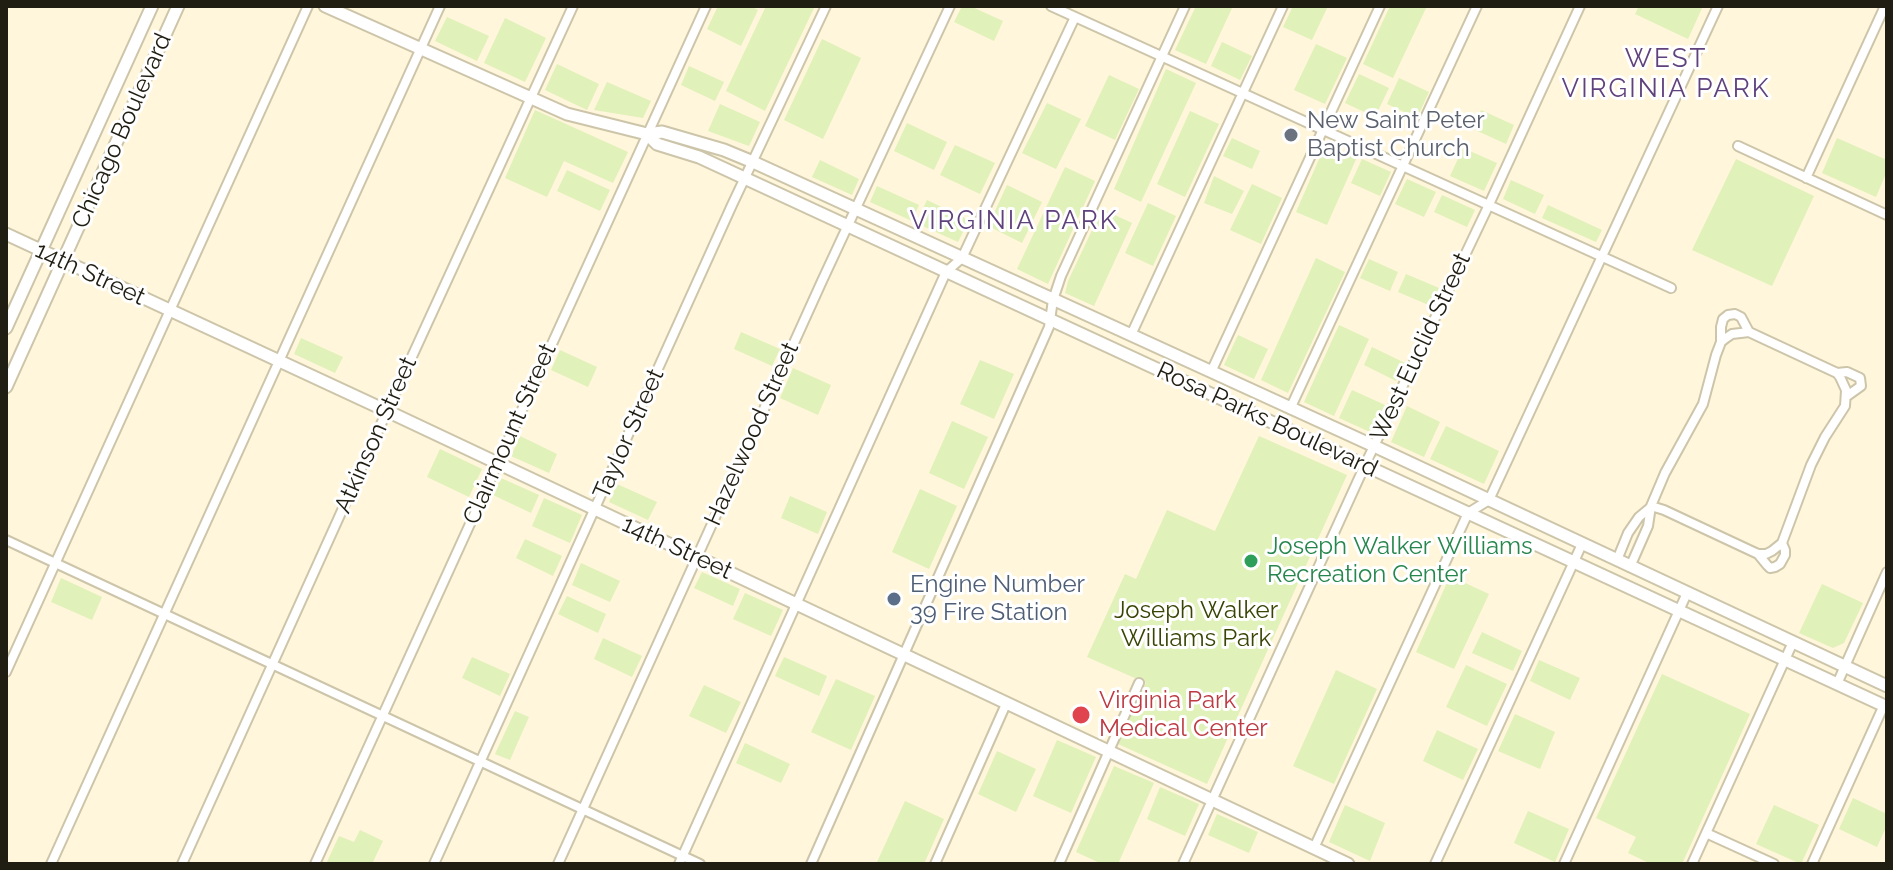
<!DOCTYPE html>
<style>
body{margin:0}
#map{position:relative;width:1893px;height:870px;overflow:hidden;background:#fff6db;font-family:Raleway,sans-serif}
canvas{display:block}
.frame{position:absolute;inset:0;border:8px solid #201d13;pointer-events:none}
</style>
<div id="map">
<canvas width="1893" height="870"></canvas>
<div class="frame"></div>
</div>
<script>
const c = document.querySelector('canvas').getContext('2d');
c.lineJoin = 'round';
function paint(path, color) {
  c.fillStyle = color;
  c.fill(path, 'evenodd');
}
function shape(rows) {
  const path = new Path2D();
  for (const r of rows) {
    path.moveTo(r[0], r[1]);
    for (let i = 2; i < r.length; i += 2) path.lineTo(r[i], r[i + 1]);
  }
  return path;
}
function trace(path, color, width, dash) {
  c.strokeStyle = color;
  c.lineWidth = width;
  c.lineCap = dash ? 'butt' : 'round';
  c.setLineDash(dash || []);
  c.stroke(path);
}
function write(font, color, halo, rows, align = 'center') {
  c.font = font + ' Raleway,sans-serif';
  c.lineWidth = 6;
  c.setLineDash([]);
  c.textBaseline = 'middle';
  c.strokeStyle = halo;
  c.fillStyle = color;
  for (const [text, x, y, turn = 0] of rows) {
    c.save();
    c.translate(x, y);
    c.rotate((+turn || 0) * Math.PI / 180);
    c.textAlign = isNaN(turn) ? turn : align;
    if (halo) c.strokeText(text, 0, 0);
    c.fillText(text, 0, 0);
    c.restore();
  }
}
const green = shape([
 [718,6,750,6,758,10,741,46,707,29],
 [766,6,815,6,765,111,726,91],
 [962,6,970,6,1003,21,994,41,954,22],
 [1196,6,1233,6,1206,64,1175,50],
 [1293,6,1328,6,1312,40,1283,27],
 [1390,6,1427,6,1393,78,1363,64],
 [1639,6,1703,6,1688,39,1635,14],
 [447,17,489,36,477,61,435,41],
 [505,18,546,38,525,82,484,63],
 [822,39,861,58,823,139,784,120],
 [1222,42,1252,56,1240,80,1211,66],
 [1316,44,1347,58,1325,104,1294,90],
 [557,64,599,84,587,110,545,90],
 [689,66,724,82,715,101,681,85],
 [1166,69,1196,83,1141,202,1114,189],
 [1359,74,1389,88,1375,117,1345,103],
 [1109,75,1139,89,1115,140,1085,126],
 [1399,78,1429,92,1417,118,1387,104],
 [607,82,651,101,643,118,594,110],
 [1047,103,1081,119,1056,169,1022,153],
 [720,104,760,122,749,146,708,131],
 [535,110,628,152,613,183,564,161,547,197,505,178],
 [1481,110,1514,125,1506,144,1473,129],
 [1190,111,1219,124,1185,197,1157,184],
 [907,123,947,142,934,170,894,151],
 [1232,138,1260,151,1252,169,1223,156],
 [1837,138,1887,160,1887,171,1876,197,1822,173],
 [1326,143,1357,157,1327,225,1296,212],
 [955,145,995,163,980,194,940,175],
 [1463,148,1497,163,1484,191,1450,176],
 [1362,159,1391,172,1380,196,1351,183],
 [1736,159,1814,196,1772,286,1692,250],
 [820,160,859,179,852,195,812,177],
 [1065,167,1095,181,1048,284,1017,269],
 [567,170,610,190,600,211,557,191],
 [1214,176,1244,191,1232,214,1204,203],
 [1407,179,1436,192,1424,217,1395,204],
 [1511,180,1544,195,1535,214,1503,199],
 [1252,184,1282,198,1261,244,1230,230],
 [1007,185,1042,202,1022,243,988,226],
 [877,186,919,205,912,221,870,202],
 [1442,195,1475,210,1467,227,1434,212],
 [927,200,969,220,958,242,916,223],
 [1148,203,1176,216,1153,266,1125,253],
 [1548,205,1602,230,1596,242,1542,218],
 [1102,209,1132,223,1094,306,1065,293,1068,281],
 [1316,258,1345,272,1288,393,1261,380],
 [1369,259,1398,272,1390,291,1360,278],
 [1406,274,1439,288,1431,306,1398,292],
 [1339,325,1369,339,1334,416,1304,402],
 [741,332,780,349,772,366,734,349],
 [1238,335,1268,349,1254,379,1224,365],
 [301,338,343,357,335,373,294,354],
 [1372,347,1405,363,1396,381,1364,365],
 [560,350,597,367,588,387,551,370],
 [980,360,1014,374,994,419,960,404],
 [793,368,831,385,818,415,780,398],
 [1352,390,1385,405,1372,433,1339,418],
 [1407,406,1440,422,1424,457,1391,442],
 [952,421,988,437,964,489,929,473],
 [1446,426,1499,451,1484,484,1430,459],
 [520,436,557,454,549,473,511,456],
 [1259,436,1347,475,1207,784,1118,744,1146,683,1087,657,1125,574,1136,579,1167,510,1215,531],
 [440,449,482,469,469,497,427,477],
 [501,478,539,495,531,513,493,495],
 [617,484,657,502,648,520,609,502],
 [920,489,957,506,929,569,892,552],
 [790,496,827,512,818,534,781,518],
 [544,498,582,515,570,543,532,526],
 [525,539,562,556,553,576,516,558],
 [581,563,620,581,610,602,572,585],
 [702,572,740,589,733,606,694,588],
 [1450,576,1489,594,1454,669,1416,652],
 [61,578,102,597,92,620,51,602],
 [1822,584,1863,603,1844,643,1833,648,1799,633],
 [745,593,783,610,771,636,733,619],
 [567,596,606,614,598,633,558,614],
 [1482,632,1522,651,1513,671,1472,653],
 [603,638,642,656,632,677,594,659],
 [472,657,510,674,500,696,462,678],
 [784,657,827,676,819,696,775,676],
 [1539,660,1580,678,1570,700,1530,681],
 [1466,665,1507,684,1487,726,1446,707],
 [1336,670,1377,689,1334,784,1293,766],
 [1662,674,1750,714,1682,864,1651,864,1628,853,1636,837,1596,818],
 [836,679,875,696,851,750,811,732],
 [704,685,741,702,726,733,689,716],
 [515,711,529,717,510,760,495,754],
 [1515,714,1555,732,1540,769,1498,751],
 [1437,730,1478,749,1463,780,1423,761],
 [1057,740,1096,757,1071,813,1033,796],
 [745,743,790,764,781,783,736,763],
 [997,751,1036,769,1016,812,978,794],
 [1114,766,1154,783,1118,864,1102,864,1076,852],
 [1160,787,1199,804,1185,836,1147,819],
 [1853,798,1887,814,1887,825,1877,847,1839,829],
 [905,801,944,819,924,864,880,864,877,862],
 [1345,805,1385,823,1370,861,1329,842],
 [1774,805,1819,825,1801,864,1756,844],
 [1528,811,1569,829,1555,862,1514,843],
 [1217,814,1258,832,1249,853,1208,835],
 [360,830,383,841,372,864,326,864,339,836,354,842]
]);
const street = shape([
 [1051,6,1671,288],
 [1738,146,1887,215],
 [1806,178,1885,6],
 [1131,335,1283,6],
 [1721,342,1721,327,1723,319,1728,315,1735,314,1741,317,1749,332],
 [1211,372,1380,6],
 [1837,373,1847,372,1860,378,1861,386,1847,396],
 [1290,409,1477,6],
 [6,540,700,864],
 [1758,554,1767,565,1770,568,1775,567,1780,564,1785,555,1785,550,1782,543],
 [1617,560,1628,533,1639,517,1651,507],
 [1630,567,1648,526,1651,506,1665,473,1703,404,1716,355,1721,342,1726,338,1732,334,1749,332,1837,373,1840,377,1846,390,1845,406,1825,437,1811,465,1782,543,1772,551,1766,554,1758,554,1664,510,1651,506],
 [6,672,308,6],
 [1837,684,1887,572],
 [1706,833,1774,864],
 [1314,848,1468,513,1489,500,1718,6],
 [51,864,440,6],
 [182,864,387,411,573,6],
 [315,864,706,6],
 [434,864,732,205,826,6],
 [558,864,822,281,950,6],
 [679,864,946,272,962,258,1075,17],
 [811,864,1049,327,1053,300,1061,276,1185,6],
 [935,864,1006,704],
 [1059,864,1139,683],
 [1183,864,1365,465,1486,211,1580,6],
 [1435,864,1582,544],
 [1564,864,1687,593],
 [1692,864,1793,642],
 [1812,864,1884,705]
]);
const secondary = shape([
 [325,6,567,114,647,134,662,132,724,150,753,162,1374,446,1887,686],
 [647,134,657,144,699,157,1887,707],
 [6,234,387,411,1348,864],
 [6,328,152,6],
 [6,387,178,6]
]);
const markers = [
 [1291,135,8,"#6b7280"],
 [1251,561,8,"#2e9e5b"],
 [894,599,8,"#5c6f8a"],
 [1081,715,10,"#e0444e"]
];
const worshipNames = [
 ["New Saint Peter",1307,121],
 ["Baptist Church",1307,149]
];
const streetNames = [
 ["Chicago Boulevard",122,131,-66],
 ["14th Street",90,274,25],
 ["West Euclid Street",1421,347,-65],
 ["Rosa Parks Boulevard",1267,420,25],
 ["Clairmount Street",510,434,-66],
 ["Taylor Street",629,434,-66],
 ["Hazelwood Street",752,434,-66],
 ["Atkinson Street",376,435,-66],
 ["14th Street",677,548,25]
];
const leisureNames = [
 ["Joseph Walker Williams",1267,547],
 ["Recreation Center",1267,575]
];
const serviceNames = [
 ["Engine Number",910,585],
 ["39 Fire Station",910,613]
];
const parkNames = [
 ["Joseph Walker",1196,611],
 ["Williams Park",1196,639]
];
const healthNames = [
 ["Virginia Park",1099,701],
 ["Medical Center",1099,729]
];
const neighbourhoodNames = [
 ["WEST",1666,59],
 ["VIRGINIA PARK",1666,89],
 ["VIRGINIA PARK",1014,221]
];
paint(green, '#e0f1b9');
trace(street, '#cdc5aa', 12);
trace(secondary, '#cdc5aa', 15);
trace(street, '#fff', 8);
trace(secondary, '#fff', 11);
for (const [x, y, r, color] of markers) {
  const dot = new Path2D();
  dot.arc(x, y, r, 0, 2 * Math.PI);
  c.fillStyle = color;
  c.fill(dot);
  trace(dot, '#fff', 3);
}
write('24px', '#5b616d', '#fff', worshipNames, 'left');
write('24px', '#201d13', '#fff', streetNames);
write('24px', '#27864d', '#fff', leisureNames, 'left');
write('24px', '#4e5e75', '#fff', serviceNames, 'left');
write('24px', '#384505', '#fff', parkNames);
write('24px', '#be3a42', '#fff', healthNames, 'left');
c.letterSpacing = '2px';
write('26px', '#5f417c', '#fff', neighbourhoodNames);
c.letterSpacing = '0px';
</script>
